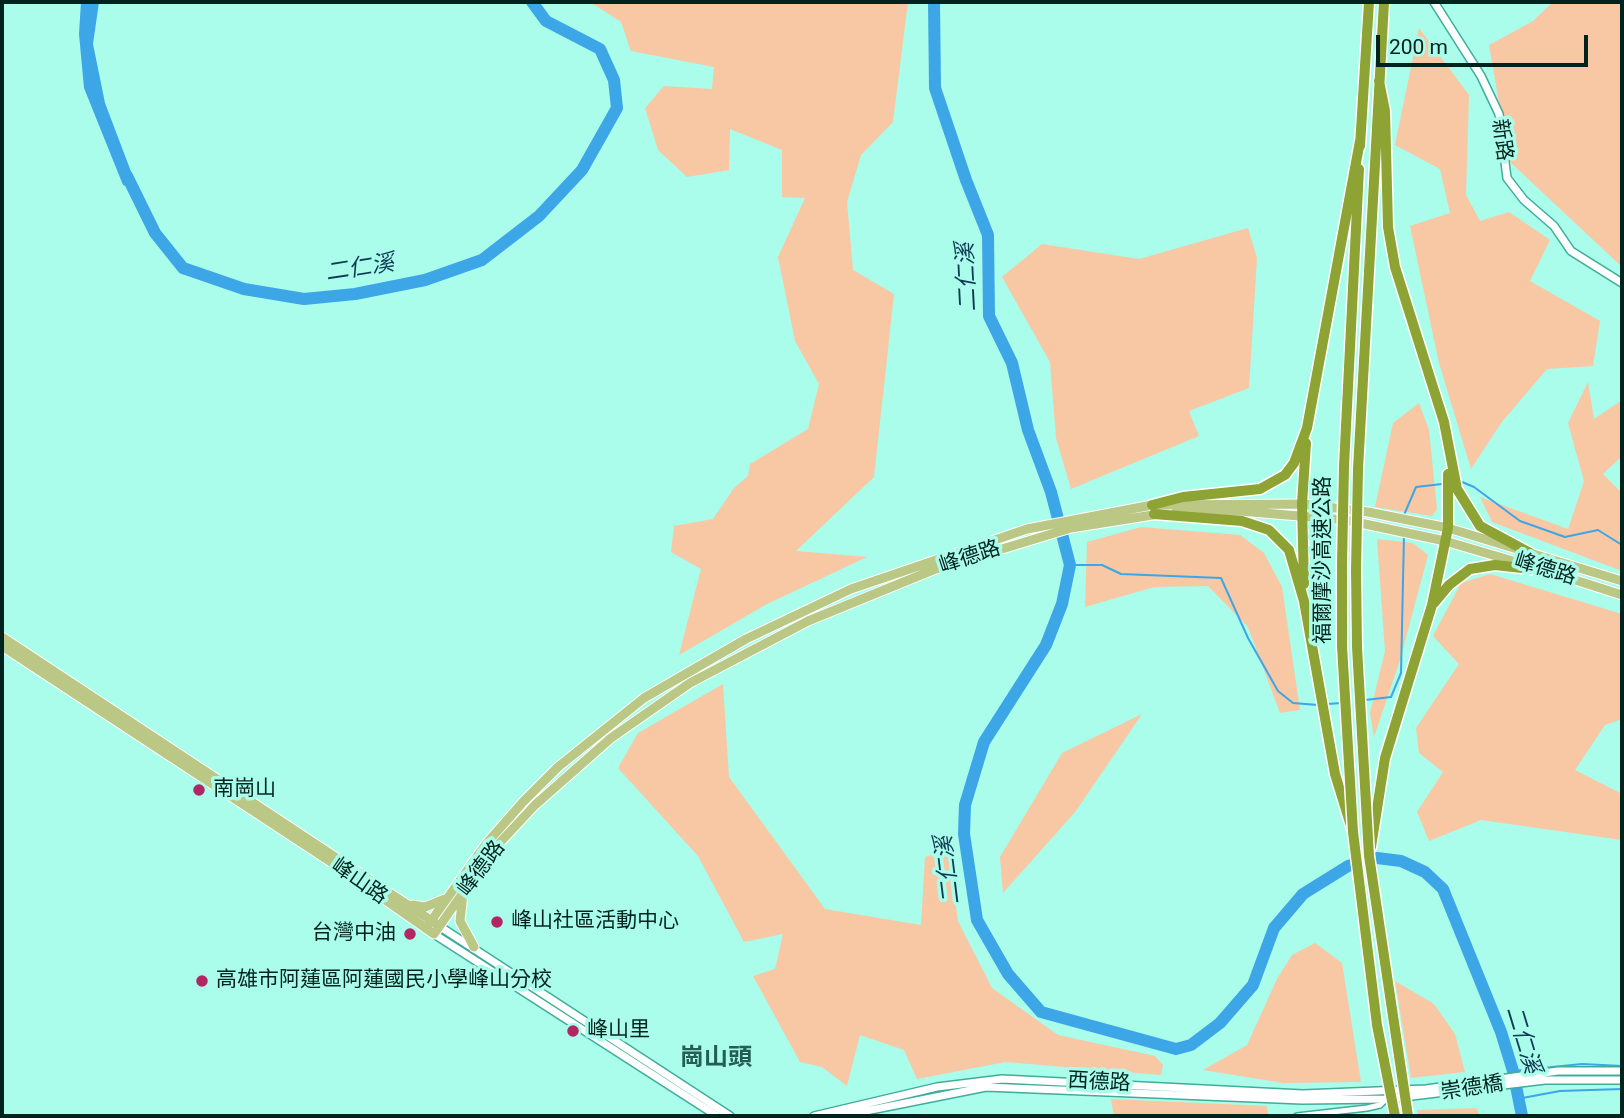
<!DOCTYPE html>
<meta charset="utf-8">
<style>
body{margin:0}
#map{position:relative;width:1624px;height:1118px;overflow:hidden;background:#aafceb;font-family:Roboto,sans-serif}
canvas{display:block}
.frame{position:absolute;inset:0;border:4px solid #00231d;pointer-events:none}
.scale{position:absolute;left:1376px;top:35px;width:212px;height:32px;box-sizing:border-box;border:4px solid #00231d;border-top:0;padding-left:9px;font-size:21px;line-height:24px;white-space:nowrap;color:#00231d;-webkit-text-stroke:5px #aafceb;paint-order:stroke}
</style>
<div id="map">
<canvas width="1624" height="1118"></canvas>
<div class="frame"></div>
<div class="scale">200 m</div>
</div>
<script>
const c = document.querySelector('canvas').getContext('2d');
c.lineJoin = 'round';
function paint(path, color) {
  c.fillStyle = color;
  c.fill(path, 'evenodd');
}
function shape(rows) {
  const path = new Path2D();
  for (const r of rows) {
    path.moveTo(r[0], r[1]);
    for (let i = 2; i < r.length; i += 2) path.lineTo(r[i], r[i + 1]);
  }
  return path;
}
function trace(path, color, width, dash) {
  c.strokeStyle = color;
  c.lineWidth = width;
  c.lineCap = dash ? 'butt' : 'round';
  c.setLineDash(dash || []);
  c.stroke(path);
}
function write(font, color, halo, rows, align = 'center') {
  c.font = font + ' Roboto,"Noto Sans TC",sans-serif';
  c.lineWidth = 7;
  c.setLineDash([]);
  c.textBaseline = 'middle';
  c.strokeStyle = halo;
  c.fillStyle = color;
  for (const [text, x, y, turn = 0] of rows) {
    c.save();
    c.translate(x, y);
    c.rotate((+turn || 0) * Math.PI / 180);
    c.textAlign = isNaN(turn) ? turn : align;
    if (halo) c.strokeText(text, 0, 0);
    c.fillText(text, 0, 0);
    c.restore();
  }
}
const green = shape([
 [590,2,908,2,893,122,861,155,847,202,853,270,894,294,874,477,796,551,867,557,767,604,679,655,701,569,671,552,674,526,713,519,734,488,748,476,750,464,808,429,819,384,795,341,778,257,805,198,782,197,782,150,730,129,729,170,687,177,658,150,645,108,664,86,712,89,714,67,631,51,621,22],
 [1553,2,1622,2,1622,267,1509,161,1489,45,1533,21],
 [1419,28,1469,95,1466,195,1480,221,1509,212,1550,240,1530,281,1600,321,1593,366,1547,369,1501,423,1471,469,1439,363,1410,226,1450,213,1440,169,1395,145],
 [1248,228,1257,258,1249,388,1189,411,1199,436,1071,489,1056,438,1050,362,1002,277,1042,244,1139,259],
 [1588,382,1594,419,1622,400,1622,456,1603,474,1622,493,1622,571,1492,522,1480,497,1568,529,1584,481,1568,423],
 [1419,403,1429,430,1437,509,1432,516,1375,507,1393,423],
 [1141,527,1240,535,1264,553,1282,587,1300,710,1280,713,1248,627,1208,586,1154,587,1085,607,1087,542],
 [1377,539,1413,543,1428,555,1400,660,1374,737,1370,713,1385,651],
 [1490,574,1622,614,1622,719,1605,725,1575,770,1622,794,1622,840,1481,820,1429,841,1417,812,1443,772,1419,753,1416,728,1459,664,1433,636,1461,583],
 [723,684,729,777,825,909,921,925,925,857,948,849,958,921,992,988,1058,1035,1155,1056,1163,1065,1161,1075,1005,1062,917,1079,904,1050,860,1035,847,1086,822,1067,800,1062,753,976,775,969,783,934,744,942,698,856,618,768,638,733],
 [1142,714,1076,811,1003,893,1000,857,1062,753],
 [1315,943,1342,963,1361,1082,1283,1083,1203,1070,1247,1045,1277,979,1292,955],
 [1395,981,1434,1004,1455,1034,1465,1072,1411,1078],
 [1111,1099,1267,1106,1268,1116,1114,1116],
 [1477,1108,1479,1116,1418,1116,1417,1110]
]);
const water = shape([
 [81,2,99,2,93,44,105,103,138,190,123,185,84,88,79,34]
]);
const stream = shape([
 [1462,482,1474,487,1520,521,1565,537,1598,530,1622,545],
 [1404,515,1416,487,1442,484],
 [1070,565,1102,565,1121,574,1221,578,1248,638,1278,691,1293,703,1318,705],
 [1365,700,1391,697,1401,673,1404,535],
 [1327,704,1342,703],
 [1513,1071,1582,1064,1622,1066],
 [1517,1099,1560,1091,1622,1089]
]);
const river = shape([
 [934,2,935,88,966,180,988,235,989,316,1012,363,1028,430,1051,492,1070,565,1062,604,1046,645,984,742,965,805,964,834,977,920,1008,974,1041,1012,1176,1049,1191,1045,1220,1023,1253,985,1274,928,1303,894,1348,866,1377,858,1401,861,1425,872,1443,889,1501,1032,1513,1071,1522,1116],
 [127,176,155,233,183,268,244,289,304,299,355,294,425,280,482,260,539,216,582,170,617,108,614,80,600,49,546,21,532,2]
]);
const minor = shape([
 [1297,1116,1367,1108,1380,1105,1387,1098]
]);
const tertiary = shape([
 [1434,2,1481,76,1499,114,1507,178,1524,200,1554,226,1571,251,1622,283],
 [439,926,730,1116],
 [434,934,717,1116],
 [814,1116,937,1087,1002,1079,1303,1094,1426,1089,1558,1071,1622,1071],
 [841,1116,986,1087,1302,1100,1387,1099,1545,1080,1622,1080]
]);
const primary = shape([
 [1176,512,1240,511,1346,520,1445,541,1530,566],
 [1544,570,1622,595],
 [2,637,435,923],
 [2,646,334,864,434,934,493,850,535,805,611,738,690,683,808,621,933,570,1071,528,1159,514],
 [463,894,460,921,474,947],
 [412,905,425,907,445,899],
 [426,928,486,844,523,802,558,767,644,698,746,639,851,589,1027,529,1152,505,1302,504,1368,512,1448,528,1622,581]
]);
const motorway = shape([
 [1379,81,1385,111,1388,227,1395,267,1444,422,1457,489,1480,526,1530,553],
 [1360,146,1369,2],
 [1344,466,1359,169],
 [1358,469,1384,2],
 [1152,505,1183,497,1260,489,1285,475,1294,463,1307,428,1360,141],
 [1154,514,1242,521,1269,530,1289,550,1304,601,1335,774,1352,829],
 [1342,564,1342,646],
 [1356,571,1357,647],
 [1304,584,1302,504,1306,443],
 [1434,603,1449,585,1470,569,1495,565,1549,571],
 [1371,847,1385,758,1432,605,1448,528,1448,474]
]);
const motorwayBridge = shape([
 [1342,564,1344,466],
 [1356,571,1358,469],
 [1342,646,1353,832,1377,1025,1395,1116],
 [1357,647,1369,856,1408,1116]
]);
const markers = [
 [199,790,7,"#b22763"],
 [497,922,7,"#b22763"],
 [410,934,7,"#b22763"],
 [202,981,7,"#b22763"],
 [573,1031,7,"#b22763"]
];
const streetNames = [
 ["新路",1501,140,82],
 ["峰德路",970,558,-18],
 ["福爾摩沙高速公路",1324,560,-90],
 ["峰德路",1545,570,17],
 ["峰德路",482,869,-53],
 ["峰山路",359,882,35],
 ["西德路",1099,1083,3],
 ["崇德橋",1472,1089,-9]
];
const poiNames = [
 ["南崗山",213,790],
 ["峰山社區活動中心",511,922],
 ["台灣中油",396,934,"right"],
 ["高雄市阿蓮區阿蓮國民小學峰山分校",216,981],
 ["峰山里",587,1031]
];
const waterNames = [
 ["二仁溪",360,269,-9],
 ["二仁溪",968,277,-93],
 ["二仁溪",949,870,-97],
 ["二仁溪",1522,1040,73]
];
const quarterNames = [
 ["崗山頭",716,1059]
];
paint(green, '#f7c8a3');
paint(water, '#3ca6e7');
trace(stream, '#3ca6e7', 2);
trace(river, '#3ca6e7', 12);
trace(minor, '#3ead9b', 8);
trace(tertiary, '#3ead9b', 10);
trace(primary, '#fff', 11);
trace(motorway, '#fff', 13);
trace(minor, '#fff', 5);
trace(tertiary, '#fff', 7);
trace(primary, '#bbc885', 9);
trace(motorway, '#8da333', 10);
trace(motorwayBridge, '#fff', 13, []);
trace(motorwayBridge, '#8da333', 10);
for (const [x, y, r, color] of markers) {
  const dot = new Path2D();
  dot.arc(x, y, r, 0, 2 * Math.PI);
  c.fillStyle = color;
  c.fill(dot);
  trace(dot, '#aafceb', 2.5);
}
write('21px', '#00231d', '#aafceb', streetNames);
write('21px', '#00231d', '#aafceb', poiNames, 'left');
write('italic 23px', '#0e3a54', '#aafceb', waterNames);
write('bold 24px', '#235d53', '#aafceb', quarterNames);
</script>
